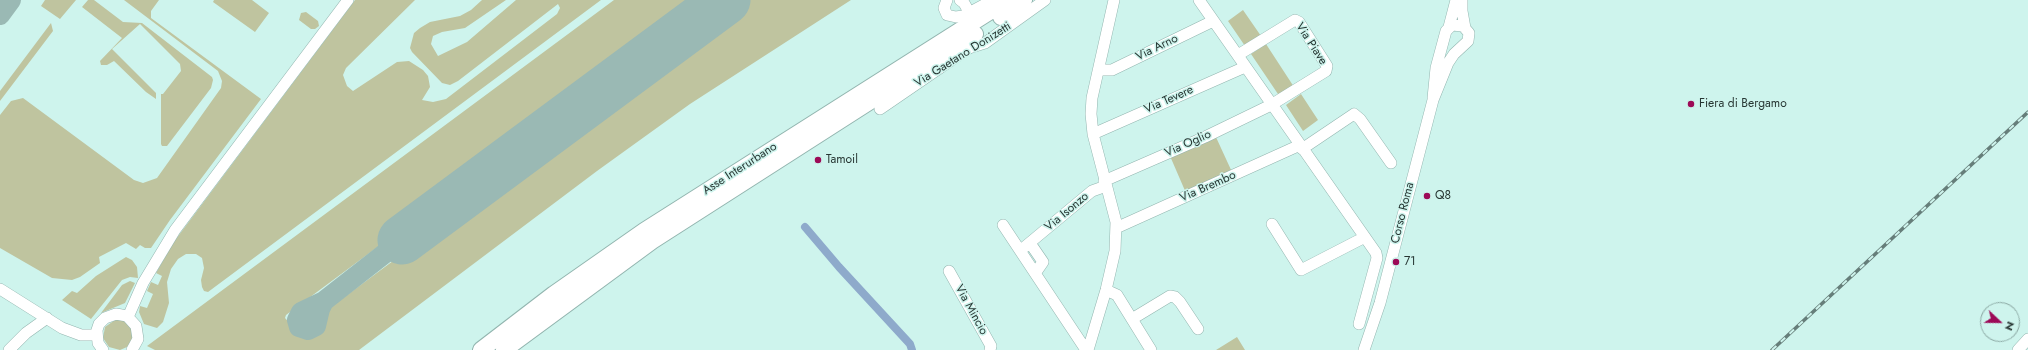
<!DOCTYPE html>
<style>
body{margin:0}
#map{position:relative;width:2028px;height:350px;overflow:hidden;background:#cef4ed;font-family:Jost,sans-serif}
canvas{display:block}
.north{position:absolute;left:1980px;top:302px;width:40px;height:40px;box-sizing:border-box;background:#cef4ed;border:1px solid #8ba8a3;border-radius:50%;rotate:112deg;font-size:11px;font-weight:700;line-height:16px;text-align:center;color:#273633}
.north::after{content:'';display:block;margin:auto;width:14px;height:18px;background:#9c0a57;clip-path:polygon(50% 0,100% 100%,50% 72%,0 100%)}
</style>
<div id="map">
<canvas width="2028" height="350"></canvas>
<div class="north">N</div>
</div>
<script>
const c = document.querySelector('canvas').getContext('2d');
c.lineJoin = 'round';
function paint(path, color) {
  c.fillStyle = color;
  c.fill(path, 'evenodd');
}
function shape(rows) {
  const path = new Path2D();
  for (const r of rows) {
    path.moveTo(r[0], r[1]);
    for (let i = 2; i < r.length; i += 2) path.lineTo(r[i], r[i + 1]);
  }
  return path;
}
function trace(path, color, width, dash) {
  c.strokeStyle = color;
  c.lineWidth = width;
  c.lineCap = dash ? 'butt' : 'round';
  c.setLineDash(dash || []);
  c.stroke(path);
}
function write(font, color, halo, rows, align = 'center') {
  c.font = font + ' Jost,sans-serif';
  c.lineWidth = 3;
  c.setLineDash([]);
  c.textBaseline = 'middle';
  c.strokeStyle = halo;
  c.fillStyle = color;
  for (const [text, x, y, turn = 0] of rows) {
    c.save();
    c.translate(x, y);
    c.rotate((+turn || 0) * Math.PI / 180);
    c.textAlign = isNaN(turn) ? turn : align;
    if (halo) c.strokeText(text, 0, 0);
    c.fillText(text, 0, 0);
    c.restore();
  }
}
const green = shape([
 [45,0,76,0,60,19,41,6],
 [88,0,94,0,123,22,142,23,212,77,213,80,211,88,167,146,162,146,161,144,161,94,163,94,181,71,180,64,140,24,112,49,156,93,156,99,146,92,114,61,107,65,101,65,100,61,122,38,82,7],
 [124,0,159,0,151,11,151,18,261,99,170,220,151,248,145,248,140,245,136,249,126,243,99,257,100,263,80,277,72,280,52,278,0,248,0,115,11,101,23,98,134,180,143,183,157,178,221,88,222,81,218,71],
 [214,0,252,0,269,13,255,32,213,2],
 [355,0,415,0,346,68,343,75,347,86,353,91,397,62,409,61,423,70,428,76,430,87,422,100,433,102,446,99,557,14,560,8,558,4,458,81,450,85,442,83,412,52,410,48,414,33,420,28,430,22,460,16,471,10,482,0,506,0,465,28,442,32,433,36,431,44,438,56,467,42,516,0,601,0,208,292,204,291,202,287,201,280,204,268,202,258,196,254,186,254,178,259,171,269,167,282,169,303,163,322,157,328,144,324,139,312,140,306,147,308,153,294,147,291,151,282,158,285,162,276,156,273,173,243],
 [614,0,710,0,286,315,285,318,296,330,301,335,309,338,321,334,326,325,324,313,327,310,744,0,851,0,690,104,597,171,359,350,155,350,147,346],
 [1243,10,1261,36,1245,46,1228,21],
 [306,12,318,21,319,26,315,29,311,29,299,20,301,13],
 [51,23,53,31,0,101,0,91],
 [1266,44,1294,87,1280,97,1251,54],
 [1301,94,1318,120,1303,131,1286,105],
 [1215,135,1232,172,1186,193,1170,156],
 [126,257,132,260,137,267,138,278,130,277,122,280,91,319,62,300,72,291,77,293,96,276],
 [130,281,135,283,125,303,101,313,122,285],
 [115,320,123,320,132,328,132,340,127,347,120,350,109,347,103,338,105,327],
 [1237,337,1245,350,1216,350]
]);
const canal = shape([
 [805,227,839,267,910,344,912,350]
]);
const taxiway = shape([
 [0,15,11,0],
 [324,301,320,309,316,326,308,330,299,327,297,320,301,312,324,301,402,240]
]);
const runway = shape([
 [402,240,726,0]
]);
const minor = shape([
 [947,0,944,8,947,15,956,17,963,16,993,0],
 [960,0,964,3,969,12],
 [1199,0,1376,253,1377,258,1359,324],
 [1462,0,1462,11,1465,28],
 [1449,27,1456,0],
 [1099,70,1112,70,1213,21],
 [880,109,969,48,985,43,1045,0],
 [1093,134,1245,67],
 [1302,149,1354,114,1360,119,1391,163],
 [1104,181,1205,137,1271,105,1326,71,1327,66,1299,22,1295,20,1238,55],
 [1272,224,1301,270,1365,237],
 [1003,225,1086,350],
 [1116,228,1300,145],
 [1030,243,1043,262,1036,272],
 [1021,250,1092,191,1106,186],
 [949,271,991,346,990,350],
 [0,289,62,328,81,335,96,335],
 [1106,290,1117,295,1151,350],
 [128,317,143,283,175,230,348,0],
 [1132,319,1170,296,1175,297,1180,302,1198,329],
 [9,350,26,333,47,318],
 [103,350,98,343,97,330,99,324,105,318,116,314,127,316,136,326,138,339,132,350],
 [1088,350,1106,290,1115,251,1116,222,1093,134,1091,114,1092,98,1114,0],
 [1364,350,1380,303,1433,100,1448,63,1454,54,1468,41,1469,33,1463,26,1452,25,1446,31,1436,68,1433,98],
 [2018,350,2028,339]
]);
const highway = shape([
 [1001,17,1024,0],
 [481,350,554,294,644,231,1008,0],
 [504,350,652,241,975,34]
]);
const rail = shape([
 [1772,350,2028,112]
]);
const markers = [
 [1691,104,4,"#9c0a57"],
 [818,160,4,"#9c0a57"],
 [1427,196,4,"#9c0a57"],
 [1396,262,4,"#9c0a57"]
];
const streetNames = [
 ["Via Piave",1311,44,57],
 ["Via Arno",1157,48,-26],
 ["Via Gaetano Donizetti",963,55,-32],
 ["Via Tevere",1169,100,-24],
 ["Via Oglio",1188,144,-24],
 ["Asse Interurbano",740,169,-33],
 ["Via Brembo",1208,187,-24],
 ["Via Isonzo",1067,212,-40],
 ["Corso Roma",1403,213,-76],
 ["Via Mincio",971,310,61]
];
const poiNames = [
 ["Fiera di Bergamo",1699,104],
 ["Tamoil",826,160],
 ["Q8",1435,196],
 ["71",1404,262]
];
paint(green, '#bfc49f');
trace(canal, '#8eaacb', 8);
trace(taxiway, '#9ab9b4', 20);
trace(runway, '#9ab9b4', 49);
trace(minor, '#92b5af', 12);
trace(highway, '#92b5af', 18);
trace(minor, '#fff', 11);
trace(highway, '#fff', 16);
trace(rail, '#667e7a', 3.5);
trace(rail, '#cef4ed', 2, [6]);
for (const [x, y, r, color] of markers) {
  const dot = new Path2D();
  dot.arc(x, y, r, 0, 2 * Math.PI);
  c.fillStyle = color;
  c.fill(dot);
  trace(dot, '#cef4ed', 1.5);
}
write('12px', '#273633', '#cef4ed', streetNames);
write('12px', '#273633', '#cef4ed', poiNames, 'left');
</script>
